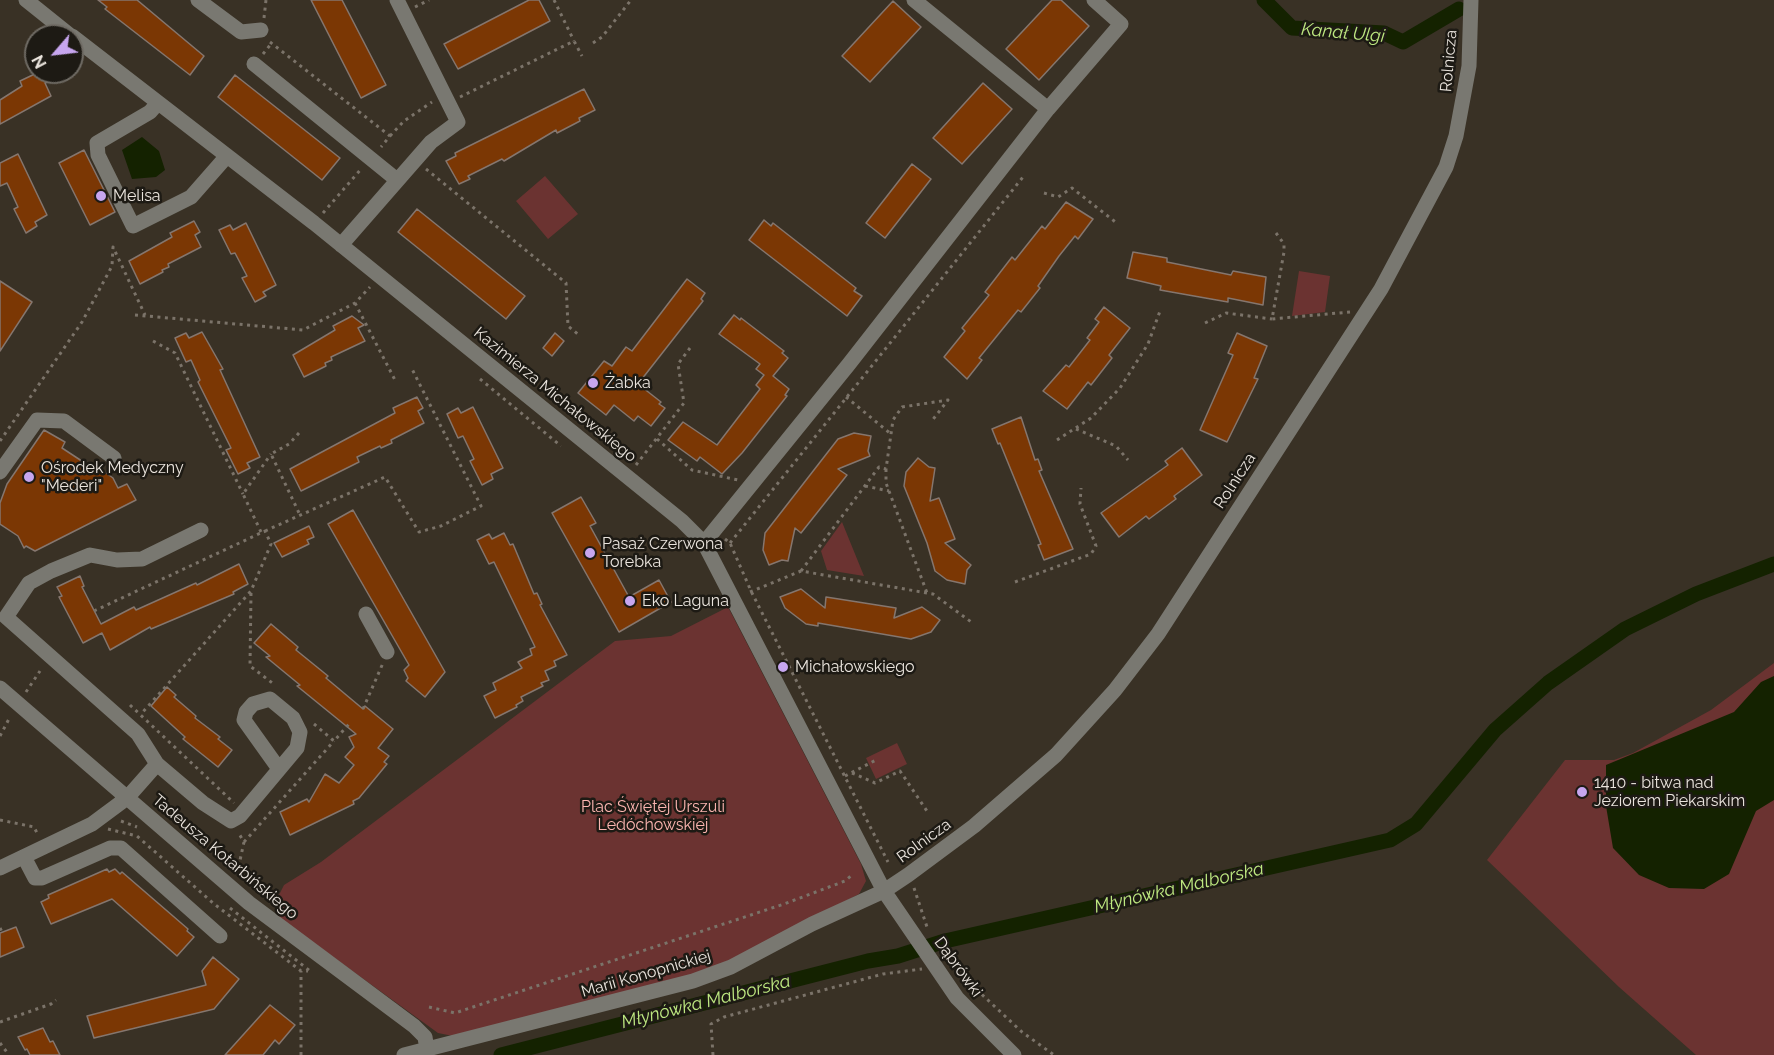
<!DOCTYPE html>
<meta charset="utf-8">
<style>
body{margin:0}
#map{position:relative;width:1774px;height:1055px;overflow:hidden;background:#393125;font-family:Raleway,sans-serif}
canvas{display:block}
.north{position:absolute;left:24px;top:24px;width:60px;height:60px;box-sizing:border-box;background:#1d1a14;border:2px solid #6f6b64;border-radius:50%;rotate:242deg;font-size:16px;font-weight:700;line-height:24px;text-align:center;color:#eae4dd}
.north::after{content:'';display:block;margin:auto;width:21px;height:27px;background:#c7a6ef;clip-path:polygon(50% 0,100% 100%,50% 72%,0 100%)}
</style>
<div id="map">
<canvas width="1774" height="1055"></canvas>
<div class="north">N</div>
</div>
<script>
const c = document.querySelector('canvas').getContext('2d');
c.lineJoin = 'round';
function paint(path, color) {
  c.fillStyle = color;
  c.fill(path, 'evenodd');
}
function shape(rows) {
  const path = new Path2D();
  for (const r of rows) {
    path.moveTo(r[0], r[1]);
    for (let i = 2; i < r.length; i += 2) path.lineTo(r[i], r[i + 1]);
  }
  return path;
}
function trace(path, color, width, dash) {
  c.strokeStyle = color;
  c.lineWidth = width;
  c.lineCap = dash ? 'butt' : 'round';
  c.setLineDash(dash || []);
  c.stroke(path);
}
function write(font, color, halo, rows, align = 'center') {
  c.font = font + ' Raleway,sans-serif';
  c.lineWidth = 5;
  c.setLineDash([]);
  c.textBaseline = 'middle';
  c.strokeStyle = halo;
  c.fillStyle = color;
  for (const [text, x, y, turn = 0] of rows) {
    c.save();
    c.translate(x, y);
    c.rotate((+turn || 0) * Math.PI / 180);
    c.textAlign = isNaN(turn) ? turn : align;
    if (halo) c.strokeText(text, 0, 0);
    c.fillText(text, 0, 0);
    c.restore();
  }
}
const green = shape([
 [545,176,578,214,548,239,516,201],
 [1299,271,1330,276,1325,312,1292,316],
 [842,522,864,576,827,570,821,551],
 [728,607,861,864,866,881,859,894,735,958,693,975,453,1036,438,1033,278,917,275,903,284,885,321,862,615,641,671,636],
 [1774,663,1774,1055,1696,1055,1619,987,1487,860,1565,760,1614,760,1633,753,1711,710],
 [897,743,907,764,876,779,866,758]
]);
const water = shape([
 [142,137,159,151,165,170,156,177,132,179,122,150],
 [1774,676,1774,800,1756,811,1729,874,1704,889,1669,888,1639,875,1613,848,1606,806,1606,765,1734,712,1761,682]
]);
const canal = shape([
 [1264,0,1292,28,1384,33,1403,42,1459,9],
 [501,1055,868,961,898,956,945,941,1390,840,1416,824,1495,730,1548,683,1625,629,1696,594,1774,564]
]);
const building = shape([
 [98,0,137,0,204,56,190,75,105,9,107,7,98,0],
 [311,0,342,0,386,85,361,98,311,0],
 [529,0,539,0,550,21,458,69,444,44,529,0],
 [1052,0,1061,0,1089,26,1039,80,1006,49,1052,0],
 [893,1,921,27,870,82,842,56,893,1],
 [39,72,45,72,50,81,45,83,51,96,0,124,0,100,22,86,20,81,39,72],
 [235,75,340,158,322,180,218,97,235,75],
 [983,83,1012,109,962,164,933,138,983,83],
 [584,89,595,110,579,118,580,121,557,133,556,130,504,161,502,159,468,176,470,179,459,184,446,161,456,156,455,153,584,89],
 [84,150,115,212,90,225,59,163,84,150],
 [18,154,47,215,35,222,37,226,26,233,14,209,18,207,7,183,0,186,0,163,18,154],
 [912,164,931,179,885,238,866,223,912,164],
 [1066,202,1093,219,1078,239,1075,236,1059,256,1038,286,1040,288,1021,312,1018,310,979,358,982,360,967,379,944,357,965,331,962,328,989,295,985,292,1012,257,1015,260,1042,226,1045,229,1066,202],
 [417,209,525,296,506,319,398,232,417,209],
 [764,220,771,226,773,223,856,288,854,291,862,296,847,316,749,240,764,220],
 [194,221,200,232,195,235,201,247,168,264,169,267,162,270,163,272,140,284,129,261,172,237,170,233,194,221],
 [246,223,276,285,263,292,266,296,255,302,242,278,247,276,235,253,231,254,219,230,230,225,233,230,246,223],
 [1133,252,1167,258,1167,262,1231,275,1233,271,1266,277,1263,305,1228,298,1228,302,1160,290,1161,286,1127,278,1133,252],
 [687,279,705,293,701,299,703,301,638,384,661,402,659,404,665,408,651,426,638,416,634,421,614,405,606,415,578,393,604,361,612,366,626,347,632,351,687,279],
 [0,281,32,302,0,351,0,281],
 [1104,307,1130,328,1109,355,1112,358,1091,385,1088,382,1067,409,1043,391,1066,365,1069,367,1090,340,1087,338,1099,322,1095,319,1104,307],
 [734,315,740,320,741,318,784,351,782,353,788,358,773,376,789,389,785,395,787,396,742,453,722,474,700,457,697,461,668,440,683,422,717,445,760,389,756,385,764,375,756,369,760,364,719,334,734,315],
 [352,316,364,325,358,328,365,341,331,357,332,360,325,363,326,366,304,377,293,355,335,330,333,326,352,316],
 [202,332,223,369,220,370,260,457,247,463,250,468,238,474,226,450,231,448,198,382,200,380,191,360,186,362,175,338,186,333,189,338,202,332],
 [555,333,564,341,552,356,543,348,555,333],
 [1237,333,1267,346,1254,378,1258,379,1227,442,1200,430,1233,355,1228,353,1237,333],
 [417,397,423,408,418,411,424,423,391,440,392,443,381,448,380,446,357,457,359,462,301,491,290,469,395,413,393,408,417,397],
 [473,407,503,468,491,474,493,479,482,485,470,461,474,459,463,436,458,438,447,414,458,408,461,413,473,407],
 [1021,417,1035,460,1038,459,1042,470,1039,471,1073,549,1044,560,1038,545,1041,544,1000,443,998,444,992,429,1021,417],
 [44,430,65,442,62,448,97,471,99,468,113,478,118,488,127,484,136,500,35,551,26,546,24,548,18,536,0,524,0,503,7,484,44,430],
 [854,433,871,436,868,451,870,456,838,469,847,475,801,533,795,528,788,561,782,560,769,565,763,550,765,533,838,439,854,433],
 [1182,448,1202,475,1174,496,1176,499,1149,519,1146,516,1119,537,1101,513,1168,465,1165,461,1182,448],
 [918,458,929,467,935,468,930,501,939,498,955,539,945,543,971,565,967,570,965,584,947,580,935,571,927,543,904,486,906,472,918,458],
 [581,497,596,523,590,526,629,597,659,580,671,602,619,632,552,513,581,497],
 [353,510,445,672,425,697,406,681,408,678,404,670,409,665,328,524,353,510],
 [309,526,314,537,307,540,309,544,282,557,274,543,309,526],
 [504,533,510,545,513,544,534,594,537,593,542,604,540,605,567,655,554,661,556,666,545,671,549,680,541,683,543,686,521,697,523,701,516,705,517,707,495,718,484,696,496,690,493,683,522,668,518,662,532,655,530,649,535,647,494,562,489,564,477,540,489,534,492,539,504,533],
 [239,564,248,584,233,592,234,594,151,629,150,627,110,650,102,633,83,643,59,597,62,596,57,587,80,576,84,586,82,587,101,624,134,607,136,610,196,583,197,585,239,564],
 [801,589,825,608,826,597,896,608,894,618,922,607,940,620,931,632,911,639,818,623,818,626,806,624,785,608,780,597,801,589],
 [271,624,298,647,296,650,328,676,326,678,363,709,365,706,393,729,378,748,389,756,384,762,387,764,359,798,353,801,354,804,290,835,280,812,307,799,309,802,325,774,339,783,354,765,345,757,354,747,349,737,356,734,297,686,300,685,266,657,270,656,254,643,271,624],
 [167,687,176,695,174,697,196,716,195,718,220,737,218,739,232,750,218,767,183,739,185,737,151,706,167,687],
 [107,869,109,872,115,869,120,874,122,872,188,929,187,931,194,937,177,956,112,899,51,924,41,902,49,898,48,895,107,869],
 [16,927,24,947,0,957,0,933,16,927],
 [213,957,239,979,214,1009,94,1038,87,1016,206,985,202,971,213,957],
 [270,1005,295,1025,279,1044,275,1040,263,1055,225,1055,270,1005],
 [43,1028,50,1042,53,1041,60,1055,30,1055,27,1049,25,1050,18,1037,43,1028]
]);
const path = shape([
 [554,0,574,41],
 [415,7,429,0],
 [264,18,266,0],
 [270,42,390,136,381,147],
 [593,43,602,37,631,0],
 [263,54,271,44],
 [460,97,574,41,582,56],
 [390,136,404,121,432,102],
 [426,169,566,283,568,326,579,335],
 [1044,193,1058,197,1072,188,1118,224],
 [323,213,362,168],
 [1276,233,1284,244,1284,252,1272,319,1350,312],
 [355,303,395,380],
 [135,315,303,330,355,303,370,287],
 [1205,323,1226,313,1272,319],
 [153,341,175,353,243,494],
 [480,379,561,446],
 [846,397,891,434],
 [1076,429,1116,446,1128,460],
 [299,433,289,444,271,454,300,515],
 [657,439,692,470,738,480],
 [1057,440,1091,418,1120,388,1148,344,1160,311],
 [0,441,82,322,112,266,113,247,145,315],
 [636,465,684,403,678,364,690,348],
 [886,469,886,483,927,593],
 [865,486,889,491],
 [265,531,385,477,419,532,441,526,481,506,411,367],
 [261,532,243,494,271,454],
 [725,539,730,543,751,591,888,862],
 [730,543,1023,177],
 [801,571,879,467,886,469,893,420,902,407,948,400,931,422],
 [1015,582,1091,554,1096,546,1080,504,1081,488],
 [750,592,801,571,933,594,974,624],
 [251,593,250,666,275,685],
 [94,611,265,531,271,544,251,591,141,714],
 [26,692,40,671],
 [130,705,234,803],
 [363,709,383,663],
 [314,724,334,741,349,724],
 [0,736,10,717],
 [852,773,875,783,900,771,929,814],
 [845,776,878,759],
 [0,820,34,827,38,835],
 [121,821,137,827],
 [108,829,137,836,213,903,301,971,308,971],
 [244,842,334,741],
 [237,874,244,842,238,832],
 [914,888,927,927],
 [230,908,310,971],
 [0,928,2,932],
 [960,974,1022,1032,1054,1055],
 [429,1007,455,1013,784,904,845,881,852,875],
 [0,1022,51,1004,56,1000],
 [0,1043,9,1055],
 [301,1055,301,971],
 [713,1055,711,1024,724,1017,883,974,922,969]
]);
const minor = shape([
 [26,0,71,36],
 [198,0,241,32,261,30],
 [914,0,1048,109],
 [72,36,314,223,682,521,704,543,884,891,957,998,1014,1055],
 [254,64,397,180],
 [157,104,150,112,97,143,98,155,133,226,191,197,227,156],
 [341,245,431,142,458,122,397,0],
 [0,472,37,420,64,421,114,458],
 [201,530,142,559,117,560,90,555,51,571,29,583,6,617,138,734,157,764,203,803,231,821,240,816,297,748,300,732,293,718,270,699,253,704,246,712,244,720,279,769],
 [704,543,849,364,1048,109,1121,24,1094,0],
 [366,614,387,652],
 [0,688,249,903,414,1026,425,1037,427,1050],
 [24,857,35,878,42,878,110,848,121,848,220,936],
 [0,868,92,824,127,798,157,764],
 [404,1055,693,981,731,967,812,924,884,891,908,875,974,826,1056,755,1115,690,1158,634,1381,289,1446,167,1456,136,1469,66,1471,0]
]);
const markers = [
 [101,196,6,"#c7a6ef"],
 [593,383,6,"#c7a6ef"],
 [29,477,6,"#c7a6ef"],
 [590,553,6,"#c7a6ef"],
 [630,601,6,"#c7a6ef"],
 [783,667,6,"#c7a6ef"],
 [1582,792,6,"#c7a6ef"]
];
const streetNames = [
 ["Rolnicza",1449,61,-85],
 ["Kazimierza Michałowskiego",555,395,39],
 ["Rolnicza",1235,481,-57],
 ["Rolnicza",924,841,-36],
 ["Tadeusza Kotarbińskiego",225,857,40],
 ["Dąbrówki",958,967,54],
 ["Marii Konopnickiej",646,974,-16]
];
const poiNames = [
 ["Melisa",113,196],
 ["Żabka",605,383],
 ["Ośrodek Medyczny",41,468],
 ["\"Mederi\"",41,486],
 ["Pasaż Czerwona",602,544],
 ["Torebka",602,562],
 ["Eko Laguna",642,601],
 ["Michałowskiego",795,667],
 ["1410 - bitwa nad",1594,783],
 ["Jeziorem Piekarskim",1594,801]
];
const parkNames = [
 ["Plac Świętej Urszuli",653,807],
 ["Ledóchowskiej",653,825]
];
const waterNames = [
 ["Kanał Ulgi",1343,33,5],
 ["Młynówka Malborska",1179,888,-13],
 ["Młynówka Malborska",706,1002,-14]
];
paint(green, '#6b3331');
paint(water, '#142200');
trace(canal, '#142200', 15);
paint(building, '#7b3704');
trace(building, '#85766e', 1.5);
trace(path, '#7b7369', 3, [3, 4.5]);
trace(minor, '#797871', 15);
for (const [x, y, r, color] of markers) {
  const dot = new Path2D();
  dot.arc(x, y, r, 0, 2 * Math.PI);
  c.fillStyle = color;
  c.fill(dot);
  trace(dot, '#1d1a14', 2);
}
write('16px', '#eae4dd', '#1d1a14', streetNames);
write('16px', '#eae4dd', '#1d1a14', poiNames, 'left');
write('16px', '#fcb5b0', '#1d1a14', parkNames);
write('italic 18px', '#bee981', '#1d1a14', waterNames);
</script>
